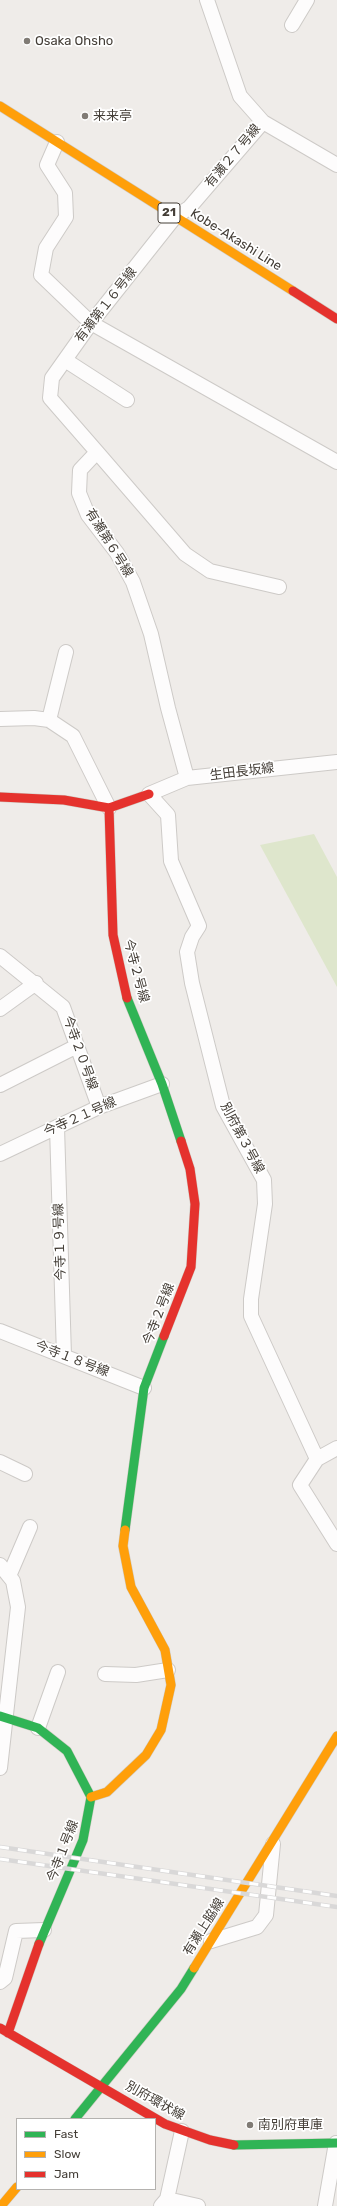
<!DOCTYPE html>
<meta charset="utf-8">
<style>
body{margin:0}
#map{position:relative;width:337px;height:2206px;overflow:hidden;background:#efece9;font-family:Rubik,sans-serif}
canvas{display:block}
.legend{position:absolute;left:16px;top:2118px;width:140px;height:72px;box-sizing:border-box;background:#fff;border:1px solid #b4b2af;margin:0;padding:5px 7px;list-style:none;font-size:12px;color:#443e37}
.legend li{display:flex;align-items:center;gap:8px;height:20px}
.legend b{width:20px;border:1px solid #b4b2af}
</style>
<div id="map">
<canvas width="337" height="2206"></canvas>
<ul class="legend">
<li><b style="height:5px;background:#30b455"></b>Fast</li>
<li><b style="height:5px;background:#ff9f0a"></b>Slow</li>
<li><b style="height:5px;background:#e5322d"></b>Jam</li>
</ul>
</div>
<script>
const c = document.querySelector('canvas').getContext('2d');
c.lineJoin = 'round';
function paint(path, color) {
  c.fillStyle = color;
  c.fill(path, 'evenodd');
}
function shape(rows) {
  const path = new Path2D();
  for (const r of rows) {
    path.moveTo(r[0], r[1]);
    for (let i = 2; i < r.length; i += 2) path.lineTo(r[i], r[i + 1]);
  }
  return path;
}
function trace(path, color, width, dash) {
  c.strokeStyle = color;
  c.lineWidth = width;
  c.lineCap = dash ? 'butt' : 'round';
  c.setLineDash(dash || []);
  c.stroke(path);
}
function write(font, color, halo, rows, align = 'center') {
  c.font = font + ' Rubik,"Noto Sans JP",sans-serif';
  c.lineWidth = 3.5;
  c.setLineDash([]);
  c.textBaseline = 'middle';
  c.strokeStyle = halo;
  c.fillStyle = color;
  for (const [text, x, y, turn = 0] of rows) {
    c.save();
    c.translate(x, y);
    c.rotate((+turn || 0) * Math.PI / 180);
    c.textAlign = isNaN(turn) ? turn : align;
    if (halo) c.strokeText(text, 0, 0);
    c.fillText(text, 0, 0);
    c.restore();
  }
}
const green = shape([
 [314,834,337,877,337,987,260,845]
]);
const street = shape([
 [292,25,307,0],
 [263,122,337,165],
 [57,142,47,165,65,193,66,217,46,248,41,275,91,323,337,462],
 [65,360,127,400],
 [97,452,185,554,210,571,279,587],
 [0,719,34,718,49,720,73,736,109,808],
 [49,720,66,652],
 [337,762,187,778,149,794,168,815,171,861,199,926,192,937,187,952,192,983,223,1106,264,1180,265,1204,251,1299,251,1316,317,1459,300,1485,337,1544],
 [187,778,168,708,151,634,133,582,117,553,88,515,79,493,80,470,97,452,50,398,52,378,91,323,175,217,189,208,263,122,240,96,207,0],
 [0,956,63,1007,99,1107],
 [0,1009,36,983],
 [0,1085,77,1046],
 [57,1127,64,1356],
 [0,1154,99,1107,162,1084],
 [0,1331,144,1388],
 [317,1459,337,1448],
 [0,1462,25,1474],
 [0,1565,13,1581,18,1607,0,1768],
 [9,1576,30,1527],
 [105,1674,136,1675,168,1670],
 [38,1728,58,1672],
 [211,1941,257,1927,266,1915,273,1844],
 [0,1982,5,1978,16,1931,44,1930],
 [167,2199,182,2131],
 [161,2206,167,2199,198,2206],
 [325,2206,336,2143]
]);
const fast = shape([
 [127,998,162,1084,181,1141],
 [125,1530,144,1388,164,1336],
 [0,1716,38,1728,67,1751,91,1797,83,1840,39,1944],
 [75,2119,181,1989,194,1968],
 [234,2145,337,2143]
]);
const slow = shape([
 [0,106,293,291],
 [91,1797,107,1792,146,1755,161,1730,171,1685,165,1650,131,1587,123,1546,125,1530],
 [194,1968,337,1736],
 [1,2206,17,2187]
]);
const jam = shape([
 [293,291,337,319],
 [0,797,64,800,109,808,149,794],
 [109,808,113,935,127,998],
 [164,1336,191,1267,195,1204,190,1169,181,1141],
 [0,2028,165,2124,210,2140,234,2145],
 [8,2033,39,1944]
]);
const rail = shape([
 [0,1847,337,1896],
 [0,1859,337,1907]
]);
const markers = [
 [27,41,4,"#807b75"],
 [85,116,4,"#807b75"],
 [250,2125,4,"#807b75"]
];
const shields = [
 [169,213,22]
];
const shieldNames = [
 ["21",169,213]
];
const poiNames = [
 ["Osaka Ohsho",35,41],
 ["来来亭",93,116],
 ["南別府車庫",258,2125]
];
const streetNames = [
 ["有瀬２７号線",233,156,-50],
 ["Kobe-Akashi Line",236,240,32],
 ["有瀬第１６号線",106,305,-52],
 ["有瀬第６号線",109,543,58],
 ["生田長坂線",242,772,-7],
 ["今寺２号線",136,971,75],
 ["今寺２０号線",80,1053,70],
 ["今寺２１号線",80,1117,-24],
 ["別府第３号線",242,1138,62],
 ["今寺１９号線",60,1242,-92],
 ["今寺２号線",159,1314,-69],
 ["今寺１８号線",72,1359,21],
 ["今寺１号線",63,1851,-69],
 ["有瀬上脇線",204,1927,-58],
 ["別府環状線",155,2101,29]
];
paint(green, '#dee6cc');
trace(street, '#cdcac7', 16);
trace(fast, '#cec9c1', 10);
trace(slow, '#cec9c1', 10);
trace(jam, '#cec9c1', 10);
trace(street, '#fdfcfc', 14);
trace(fast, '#30b455', 9);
trace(slow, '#ff9f0a', 9);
trace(jam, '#e5322d', 9);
trace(rail, '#d9d8d8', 4.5);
trace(rail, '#fff', 3, [9]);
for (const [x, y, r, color] of markers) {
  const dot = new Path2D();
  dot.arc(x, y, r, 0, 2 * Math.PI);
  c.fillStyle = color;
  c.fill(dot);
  trace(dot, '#fff', 1.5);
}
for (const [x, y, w] of shields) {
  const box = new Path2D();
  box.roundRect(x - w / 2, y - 10, w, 20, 3);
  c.fillStyle = '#fff';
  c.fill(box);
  trace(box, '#443e37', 1);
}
write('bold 12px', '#443e37', null, shieldNames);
write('13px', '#443e37', '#fff', poiNames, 'left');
write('13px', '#443e37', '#fff', streetNames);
</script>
